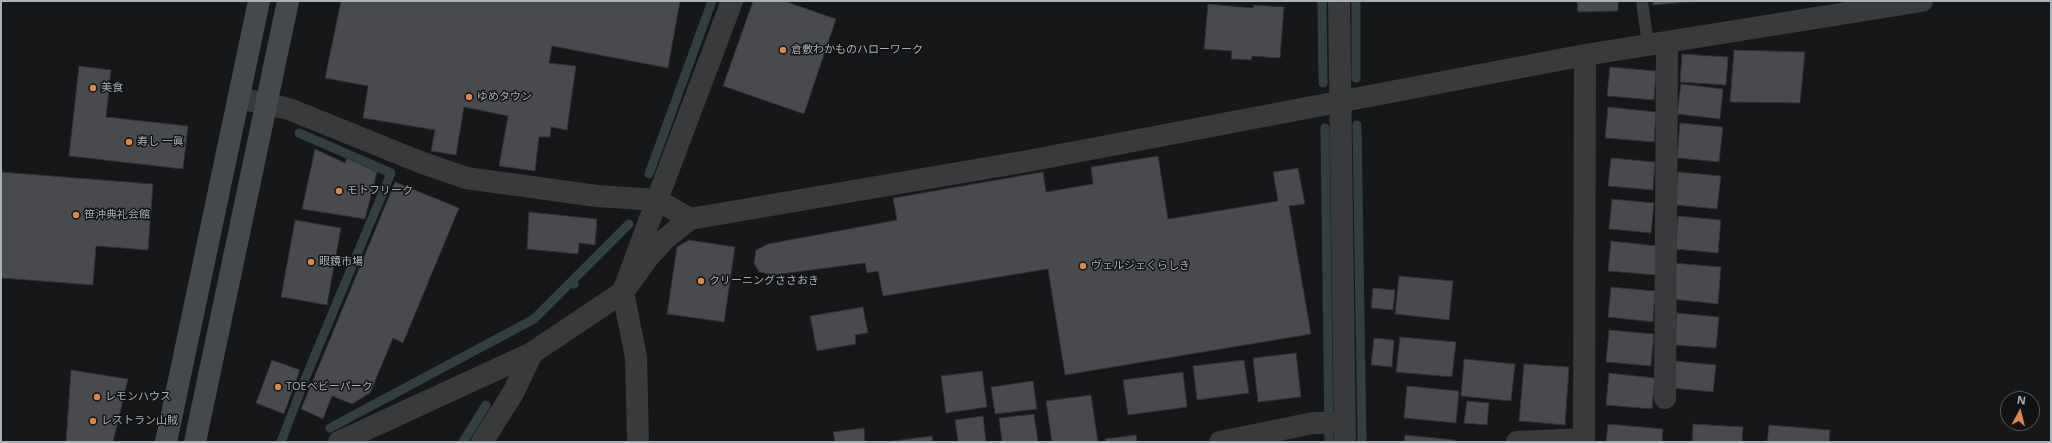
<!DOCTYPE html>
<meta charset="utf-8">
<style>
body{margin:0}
#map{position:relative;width:2052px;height:443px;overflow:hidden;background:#161718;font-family:"Open Sans",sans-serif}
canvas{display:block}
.frame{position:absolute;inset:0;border:2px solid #aab1b6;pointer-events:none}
.north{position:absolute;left:2000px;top:391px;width:40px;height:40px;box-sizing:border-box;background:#111213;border:1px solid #4e5254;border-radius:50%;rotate:7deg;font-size:11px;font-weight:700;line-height:16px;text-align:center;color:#aab1b6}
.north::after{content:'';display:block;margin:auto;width:14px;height:18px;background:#de8648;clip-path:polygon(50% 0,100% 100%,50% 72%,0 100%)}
</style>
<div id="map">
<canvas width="2052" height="443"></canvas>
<div class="frame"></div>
<div class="north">N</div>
</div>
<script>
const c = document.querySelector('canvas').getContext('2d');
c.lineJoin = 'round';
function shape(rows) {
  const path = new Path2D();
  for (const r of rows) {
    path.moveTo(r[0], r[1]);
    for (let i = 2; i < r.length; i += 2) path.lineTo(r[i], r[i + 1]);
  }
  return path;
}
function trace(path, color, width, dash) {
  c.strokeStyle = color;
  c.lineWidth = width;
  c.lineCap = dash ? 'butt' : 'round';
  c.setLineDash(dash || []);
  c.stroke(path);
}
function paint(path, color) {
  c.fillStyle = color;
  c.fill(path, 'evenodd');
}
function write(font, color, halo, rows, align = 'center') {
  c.font = font + ' "Open Sans","Noto Sans JP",sans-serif';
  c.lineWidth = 3;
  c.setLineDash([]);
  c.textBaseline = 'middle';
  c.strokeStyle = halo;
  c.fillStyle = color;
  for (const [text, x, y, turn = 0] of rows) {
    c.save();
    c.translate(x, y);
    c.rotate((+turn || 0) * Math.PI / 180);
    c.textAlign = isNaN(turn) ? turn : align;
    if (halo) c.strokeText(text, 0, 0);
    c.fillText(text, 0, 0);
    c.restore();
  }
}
const stream = shape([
 [1322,1,1323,83],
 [1356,1,1356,78],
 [1357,125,1362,442],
 [1325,128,1329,442],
 [649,174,712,1],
 [574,284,572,281,629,224],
 [330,428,534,319,572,281],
 [281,442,305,379,391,173,299,133],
 [463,442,486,405]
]);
const building = shape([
 [341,1,680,1,668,68,552,46,549,63,576,66,567,130,551,127,550,137,539,137,535,171,499,166,508,116,464,107,456,155,431,151,435,130,363,118,368,86,325,78,341,1],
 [753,1,784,1,836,19,804,114,723,86,753,1],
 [1577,1,1618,1,1618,11,1578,12,1577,1],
 [1653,1,1698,1,1653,5,1653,1],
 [1208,4,1253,8,1254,5,1284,7,1280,58,1252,56,1251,60,1231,59,1232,51,1204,49,1208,4],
 [1734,50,1805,52,1800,103,1730,102,1734,50],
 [1682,54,1728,57,1726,85,1680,82,1682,54],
 [79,66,111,70,106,117,188,126,183,169,69,156,79,66],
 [1610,67,1656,71,1654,100,1607,96,1610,67],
 [1681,84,1723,89,1720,119,1677,114,1681,84],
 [1608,107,1656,112,1654,142,1605,138,1608,107],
 [1680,123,1723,127,1719,162,1677,158,1680,123],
 [315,149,345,163,347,158,377,172,365,219,302,209,315,149],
 [1158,156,1168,219,1278,201,1273,172,1298,168,1305,204,1289,206,1311,334,1065,375,1048,269,883,296,878,271,867,273,865,263,773,275,759,272,754,263,756,250,768,244,897,220,893,198,1043,172,1046,192,1093,184,1091,167,1158,156],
 [1611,158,1655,162,1653,190,1608,186,1611,158],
 [1,172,153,184,148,250,96,246,93,285,1,278,1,172],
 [1678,172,1721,176,1717,209,1675,205,1678,172],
 [395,182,459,208,403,343,393,338,370,393,352,404,332,396,323,419,301,409,395,182],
 [1612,199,1654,203,1651,233,1609,229,1612,199],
 [529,212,597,219,595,245,579,243,578,254,527,249,529,212],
 [1678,216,1721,220,1718,253,1675,249,1678,216],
 [295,220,341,228,327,305,281,297,295,220],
 [689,240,735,247,724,322,667,314,677,247,689,240],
 [1611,241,1658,246,1656,275,1608,271,1611,241],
 [1674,263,1721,267,1718,304,1671,299,1674,263],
 [1399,276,1453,281,1449,320,1395,314,1399,276],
 [1611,287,1655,291,1653,322,1608,317,1611,287],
 [1373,288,1395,290,1393,310,1371,308,1373,288],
 [863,307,868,333,855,335,856,344,817,351,810,316,863,307],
 [1677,313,1719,317,1716,348,1674,345,1677,313],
 [1609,330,1654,334,1651,366,1606,362,1609,330],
 [1400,337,1456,342,1452,377,1396,372,1400,337],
 [1374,338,1394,340,1392,367,1371,365,1374,338],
 [1296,353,1301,397,1258,402,1253,358,1296,353],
 [1464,359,1515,364,1511,401,1461,396,1464,359],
 [272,360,300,370,284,414,256,403,272,360],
 [1244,360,1249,393,1197,400,1193,366,1244,360],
 [1675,361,1716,365,1713,392,1672,388,1675,361],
 [1524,364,1569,367,1565,425,1519,421,1524,364],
 [71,370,128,379,113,442,66,442,71,370],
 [982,371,987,407,946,413,941,376,982,371],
 [1183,372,1187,407,1128,415,1123,380,1183,372],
 [1609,373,1655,378,1652,409,1606,405,1609,373],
 [1033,381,1037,409,995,414,991,387,1033,381],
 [1407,386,1459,391,1456,423,1404,418,1407,386],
 [1091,395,1098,442,1052,442,1046,401,1091,395],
 [1467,401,1489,403,1487,425,1464,423,1467,401],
 [1034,414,1038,442,1002,442,999,418,1034,414],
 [983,416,986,442,958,442,955,420,983,416],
 [1608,424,1663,429,1662,442,1606,442,1608,424],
 [1693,424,1743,427,1742,442,1692,442,1693,424],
 [1769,425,1830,430,1829,442,1767,442,1769,425],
 [864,428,865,442,835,442,833,432,864,428],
 [1136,435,1137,442,1106,442,1105,439,1136,435],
 [1405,435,1455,440,1455,442,1404,442,1405,435],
 [932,436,933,442,886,442,932,436]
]);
const lane = shape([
 [1642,1,1648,45]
]);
const street = shape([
 [1339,1,1345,442],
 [239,98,289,109,420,162,466,178,597,196,657,200,623,292,636,357,638,442],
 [690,219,657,200,732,1],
 [1665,398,1667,43],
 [339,442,532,353,623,292,647,259,664,240,690,219,1028,161,1585,55,1922,1],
 [482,442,513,393,532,353],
 [1220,442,1313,423,1345,423],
 [1517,442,1584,439,1585,55]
]);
const secondary = shape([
 [166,442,259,1],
 [195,442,288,1]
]);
const markers = [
 [783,50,4,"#de8648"],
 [93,88,4,"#de8648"],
 [469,97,4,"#de8648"],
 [129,142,4,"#de8648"],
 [339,191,4,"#de8648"],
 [76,215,4,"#de8648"],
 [311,262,4,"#de8648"],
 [1083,266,4,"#de8648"],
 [701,281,4,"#de8648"],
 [278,387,4,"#de8648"],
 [97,397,4,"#de8648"],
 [93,421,4,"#de8648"]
];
const poiNames = [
 ["倉敷わかものハローワーク",791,50],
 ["美食",101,88],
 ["ゆめタウン",477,97],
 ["寿し 一眞",137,142],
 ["モトフリーク",347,191],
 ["笹沖典礼会館",84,215],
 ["眼鏡市場",319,262],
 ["ヴェルジェくらしき",1091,266],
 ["クリーニングささおき",709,281],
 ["TOEベビーパーク",286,387],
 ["レモンハウス",105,397],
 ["レストラン山賊",101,421]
];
trace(stream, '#333e41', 9);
paint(building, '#484a4d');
trace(building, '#303134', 1);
trace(lane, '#383a3c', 12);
trace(street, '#383a3c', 22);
trace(secondary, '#46494c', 22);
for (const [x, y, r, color] of markers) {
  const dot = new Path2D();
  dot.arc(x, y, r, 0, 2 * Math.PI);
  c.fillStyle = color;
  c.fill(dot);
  trace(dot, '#111213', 1.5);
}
write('11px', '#aab1b6', '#111213', poiNames, 'left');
</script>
